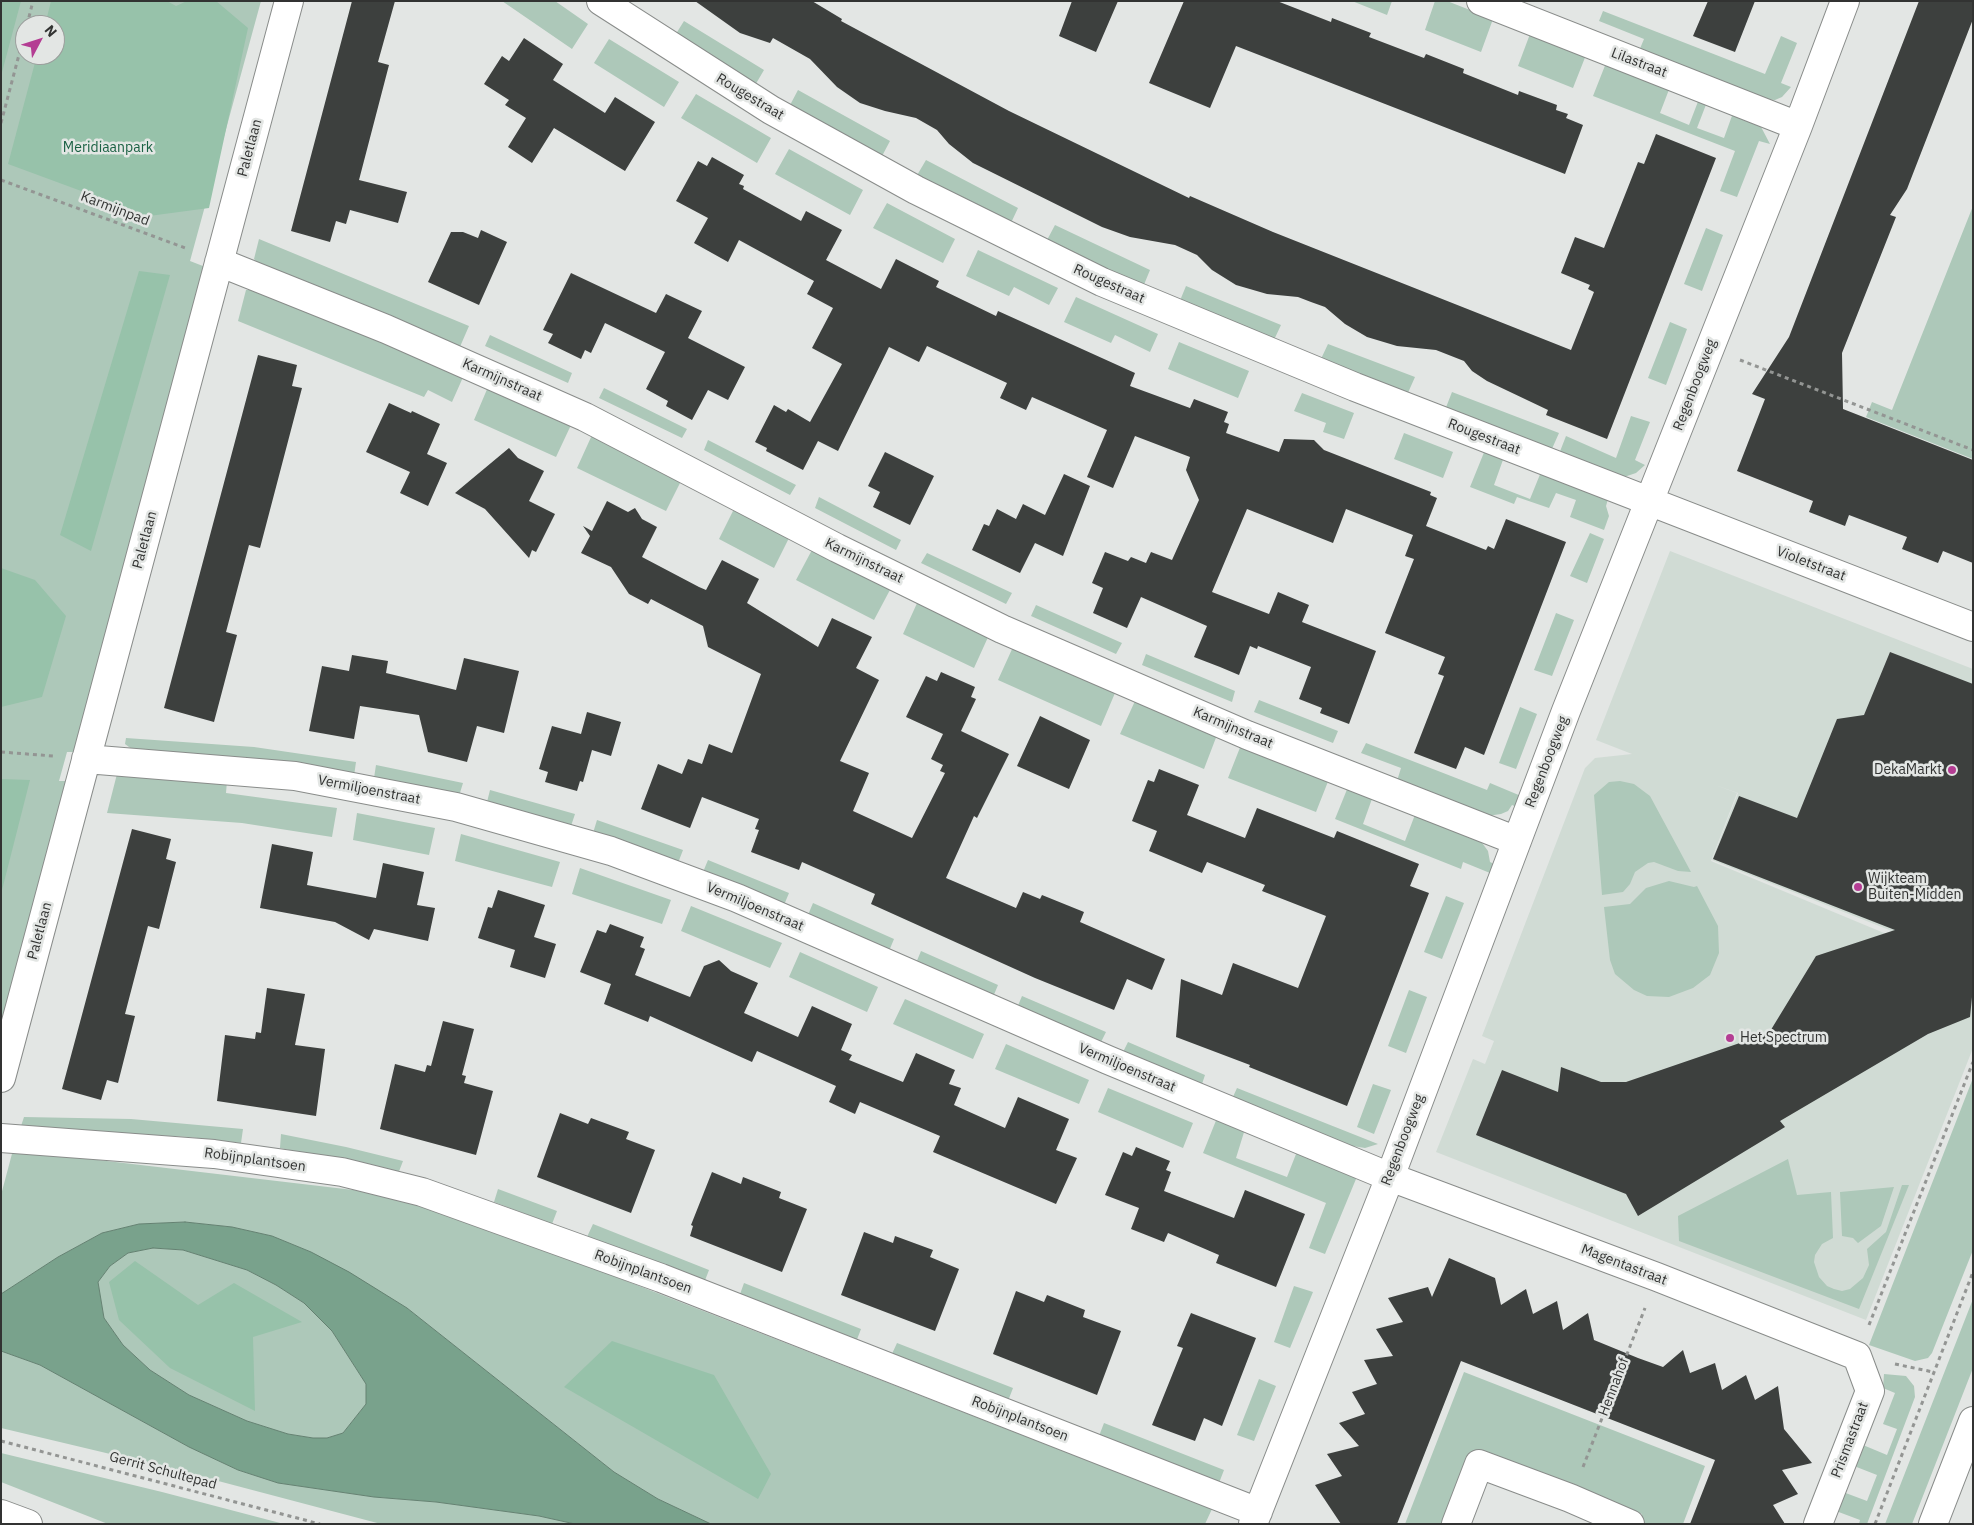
<!DOCTYPE html>
<style>
body{margin:0}
#map{position:relative;width:1974px;height:1525px;overflow:hidden;background:#e3e6e4;font-family:"IBM Plex Sans",sans-serif}
canvas{display:block}
.frame{position:absolute;inset:0;border:2px solid #323332;pointer-events:none}
.north{position:absolute;left:15px;top:15px;width:50px;height:50px;box-sizing:border-box;background:#e3e6e4;border:1px solid #9c9e9d;border-radius:50%;rotate:50deg;font-size:14px;font-weight:700;line-height:20px;text-align:center;color:#323332}
.north::after{content:'';display:block;margin:auto;width:18px;height:22px;background:#b43d93;clip-path:polygon(50% 0,100% 100%,50% 72%,0 100%)}
</style>
<div id="map">
<canvas width="1974" height="1525"></canvas>
<div class="frame"></div>
<div class="north">N</div>
</div>
<script>
const c = document.querySelector('canvas').getContext('2d');
c.lineJoin = 'round';
function paint(path, color) {
  c.fillStyle = color;
  c.fill(path, 'evenodd');
}
function shape(rows) {
  const path = new Path2D();
  for (const r of rows) {
    path.moveTo(r[0], r[1]);
    for (let i = 2; i < r.length; i += 2) path.lineTo(r[i], r[i + 1]);
  }
  return path;
}
function trace(path, color, width, dash) {
  c.strokeStyle = color;
  c.lineWidth = width;
  c.lineCap = dash ? 'butt' : 'round';
  c.setLineDash(dash || []);
  c.stroke(path);
}
function write(font, color, halo, rows, align = 'center') {
  c.font = font + ' "IBM Plex Sans",sans-serif';
  c.lineWidth = 5;
  c.setLineDash([]);
  c.textBaseline = 'middle';
  c.strokeStyle = halo;
  c.fillStyle = color;
  for (const [text, x, y, turn = 0] of rows) {
    c.save();
    c.translate(x, y);
    c.rotate((+turn || 0) * Math.PI / 180);
    c.textAlign = isNaN(turn) ? turn : align;
    if (halo) c.strokeText(text, 0, 0);
    c.fillText(text, 0, 0);
    c.restore();
  }
}
const built = shape([
 [1670,551,1973,669,1973,963,1712,860,1738,793,1715,785,1737,793,1711,861,1973,970,1973,1048,1866,1320,1436,1152,1473,1059,1485,1064,1494,1041,1482,1036,1585,768,1595,758,1632,754,1596,740]
]);
const green = shape([
 [1,1,261,1,190,261,208,268,79,752,67,752,59,781,71,781,1,1046],
 [25,25,55,25,55,55,25,55],
 [502,1,555,1,588,24,572,49],
 [1352,1,1392,1,1387,15],
 [1435,1,1447,1,1493,19,1481,52,1425,30],
 [1603,11,1765,74,1781,36,1797,43,1781,83,1791,87,1782,97,1775,100,1762,99,1639,51,1644,39,1599,21],
 [684,21,764,70,754,87,674,37],
 [1530,34,1586,55,1573,88,1518,66],
 [609,39,679,82,664,107,594,63],
 [1606,63,1670,87,1660,113,1689,125,1699,99,1707,102,1697,128,1724,138,1733,113,1760,125,1770,144,1759,141,1737,197,1720,191,1735,151,1593,96],
 [798,90,890,141,881,158,789,107],
 [696,94,771,138,757,163,681,118],
 [789,149,863,190,850,215,775,174],
 [926,160,1018,208,1010,225,916,177],
 [887,203,955,239,943,263,873,228],
 [1973,206,1973,459,1866,417,1872,402,1892,410],
 [1055,225,1150,270,1143,287,1046,242],
 [1706,228,1723,235,1702,291,1684,284],
 [259,239,469,326,459,349,258,264,254,259],
 [978,250,1058,288,1049,305,1014,287,1009,296,966,276],
 [1186,286,1281,325,1273,342,1179,303],
 [246,290,256,290,464,375,452,402,428,390,424,397,238,321],
 [1076,297,1158,334,1150,352,1115,335,1111,343,1064,322],
 [1670,322,1687,329,1666,385,1648,378],
 [490,335,572,373,568,383,485,346],
 [1179,342,1249,371,1238,398,1168,369],
 [1328,344,1415,377,1407,395,1320,361],
 [488,387,571,425,556,457,474,420],
 [604,388,687,429,682,438,599,398],
 [1452,392,1559,433,1551,451,1445,410],
 [1302,393,1354,413,1344,439,1323,432,1326,423,1294,411],
 [1631,416,1650,422,1635,460,1645,465,1636,473,1624,477,1559,454,1566,436,1616,458],
 [1404,433,1453,452,1443,478,1394,459],
 [592,435,682,479,666,511,577,468],
 [708,440,796,485,790,495,704,450],
 [1485,450,1504,457,1494,485,1530,499,1541,472,1608,499,1606,506,1609,516,1604,530,1570,517,1576,500,1556,493,1549,508,1517,497,1514,504,1470,487],
 [819,497,901,540,896,550,815,508],
 [735,507,790,536,774,568,719,539],
 [1590,533,1604,539,1587,583,1570,576],
 [813,548,891,588,874,620,796,580],
 [927,553,1012,593,1006,604,921,563],
 [918,601,989,635,974,668,903,634],
 [1036,605,1122,643,1116,654,1031,616],
 [1556,613,1574,620,1552,676,1534,670],
 [1013,647,1115,693,1101,726,998,680],
 [1146,654,1235,691,1232,702,1142,665],
 [1259,700,1338,731,1333,743,1254,712],
 [1135,701,1217,735,1204,769,1120,734],
 [1520,707,1537,714,1516,769,1499,763],
 [126,738,254,747,356,762,354,776,133,750,125,744],
 [1366,743,1487,790,1490,783,1521,796,1517,807,1512,805,1508,811,1501,814,1487,816,1397,781,1401,768,1361,753],
 [1241,745,1329,779,1316,812,1228,778],
 [376,765,463,783,459,796,374,778],
 [117,774,227,781,226,793,337,808,332,837,242,823,107,813],
 [1620,781,1634,784,1650,796,1691,872,1678,871,1654,862,1648,863,1635,872,1630,884,1623,892,1602,895,1594,795,1609,782],
 [1348,787,1373,796,1363,824,1405,841,1416,812,1480,840,1488,851,1490,862,1494,864,1490,873,1463,862,1461,869,1335,819],
 [490,790,575,814,571,826,487,802],
 [357,813,435,828,429,855,353,840],
 [597,820,683,850,678,863,593,833],
 [461,834,560,862,552,887,455,861],
 [708,860,789,893,784,905,703,872],
 [580,868,671,900,662,924,572,894],
 [1669,881,1694,887,1697,886,1718,926,1719,953,1710,975,1693,988,1669,997,1647,996,1634,990,1615,974,1610,960,1604,907,1630,904,1646,888],
 [1446,896,1464,903,1442,959,1424,952],
 [813,903,894,939,889,951,808,915],
 [691,906,782,943,770,968,681,931],
 [921,951,998,985,993,997,916,963],
 [800,952,878,987,867,1012,789,977],
 [1409,990,1427,997,1406,1053,1388,1046],
 [1022,996,1106,1032,1100,1044,1017,1008],
 [905,999,984,1034,973,1059,893,1024],
 [1128,1042,1205,1075,1201,1087,1122,1054],
 [1006,1044,1089,1080,1079,1104,995,1069],
 [1973,1078,1973,1250,1932,1353,1928,1358,1915,1361,1869,1345],
 [1373,1084,1391,1090,1374,1134,1357,1127],
 [1108,1088,1193,1123,1183,1148,1098,1112],
 [1237,1088,1378,1144,1365,1148,1346,1145,1232,1099],
 [24,1117,131,1119,243,1129,241,1143,189,1137,33,1129,21,1126],
 [1217,1118,1245,1129,1236,1158,1287,1177,1298,1149,1349,1171,1356,1179,1325,1254,1309,1248,1326,1203,1203,1153],
 [281,1134,346,1147,403,1161,398,1174,280,1148],
 [13,1150,362,1191,411,1201,485,1226,1212,1509,1205,1524,711,1524,658,1499,614,1472,407,1308,311,1252,272,1236,232,1227,185,1222,139,1224,102,1233,58,1257,1,1294,1,1195],
 [1788,1159,1797,1195,1831,1192,1833,1238,1822,1244,1815,1255,1814,1262,1819,1277,1827,1286,1834,1289,1842,1291,1850,1289,1863,1278,1869,1265,1867,1249,1886,1232,1902,1185,1909,1185,1859,1309,1679,1241,1678,1216],
 [1894,1187,1881,1226,1858,1243,1853,1238,1842,1236,1840,1192],
 [498,1189,557,1211,552,1224,494,1202],
 [593,1224,709,1270,704,1283,587,1237],
 [153,1248,183,1250,247,1270,276,1285,304,1303,332,1331,366,1384,366,1404,343,1433,327,1438,313,1438,288,1434,247,1421,189,1395,150,1370,123,1345,104,1318,98,1282,110,1266,128,1253],
 [744,1283,861,1329,856,1342,739,1297],
 [1294,1286,1313,1292,1290,1348,1274,1342],
 [1973,1299,1973,1368,1912,1524,1885,1524],
 [897,1343,1013,1388,1008,1401,891,1356],
 [1,1351,40,1365,189,1447,238,1470,278,1483,374,1497,436,1502,539,1516,575,1524,381,1524,169,1468,1,1428],
 [1464,1372,1705,1466,1683,1524,1638,1524,1642,1514,1477,1450,1449,1524,1405,1524],
 [1884,1374,1906,1376,1914,1386,1915,1397,1867,1524,1859,1524,1860,1520,1836,1511,1843,1492,1867,1501,1877,1475,1854,1466,1863,1445,1887,1455,1897,1429,1883,1424,1895,1393,1883,1388],
 [1259,1379,1276,1386,1254,1441,1237,1435],
 [1104,1423,1224,1470,1219,1483,1099,1436],
 [1,1453,162,1492,284,1524,108,1524,1,1482]
]);
const forest = shape([
 [1,1,21,1,1,76],
 [51,1,167,1,176,6,187,1,216,1,248,28,209,208,149,216,8,164,37,55,55,55,55,25,45,25],
 [139,271,170,275,91,551,60,535],
 [1,568,35,580,66,616,42,697,1,707],
 [1,779,30,780,1,894],
 [135,1261,198,1305,234,1283,302,1322,253,1337,255,1411,170,1368,119,1320,109,1282],
 [612,1341,714,1375,771,1474,758,1499,564,1387]
]);
const water = shape([
 [185,1222,232,1227,272,1236,311,1252,349,1272,407,1308,614,1472,658,1499,711,1524,575,1524,539,1516,436,1502,374,1497,278,1483,238,1470,189,1447,40,1365,1,1351,1,1294,58,1257,102,1233,139,1224,185,1222],
 [153,1248,183,1250,247,1270,276,1285,304,1303,332,1331,366,1384,366,1404,343,1433,327,1438,313,1438,288,1434,247,1421,189,1395,150,1370,123,1345,104,1318,98,1282,110,1266,128,1253,153,1248]
]);
const building = shape([
 [352,1,395,1,378,62,389,65,359,180,407,192,398,223,350,210,346,224,336,221,330,242,291,231],
 [695,1,812,1,842,19,841,21,1009,111,1189,198,1190,196,1273,232,1571,350,1594,292,1588,289,1590,285,1561,273,1575,237,1604,248,1638,162,1644,164,1656,134,1716,158,1607,439,1546,415,1548,410,1487,381,1472,371,1464,361,1436,350,1397,346,1367,337,1345,324,1325,307,1311,302,1298,297,1267,294,1236,285,1212,270,1197,255,1175,245,1130,237,1102,227,973,163,949,144,937,130,916,118,885,111,860,103,837,87,810,59,773,38,770,43,740,33],
 [1072,1,1118,1,1096,52,1059,36],
 [1184,1,1277,1,1331,22,1332,18,1371,33,1369,37,1424,58,1426,54,1464,69,1463,73,1518,95,1519,91,1557,105,1556,110,1568,114,1566,118,1583,125,1565,174,1236,46,1210,108,1149,83],
 [1708,1,1755,1,1735,52,1693,36],
 [1919,1,1973,1,1973,19,1907,189,1890,215,1896,217,1842,353,1843,409,1973,460,1973,563,1943,551,1938,563,1902,549,1907,537,1849,515,1845,526,1809,512,1813,501,1737,471,1765,399,1752,394,1789,337],
 [524,38,563,64,553,80,605,113,615,97,655,122,625,171,554,128,532,163,508,147,526,118,505,105,509,100,484,84,502,56,509,61],
 [712,157,744,175,739,184,744,186,743,189,801,221,806,211,842,230,826,260,881,289,896,259,939,281,936,287,996,316,998,311,1135,373,1130,386,1190,408,1194,399,1228,412,1224,422,1229,424,1226,433,1279,452,1284,439,1314,440,1324,450,1431,492,1430,495,1437,498,1426,526,1486,550,1488,546,1494,549,1506,519,1566,542,1484,755,1465,747,1456,769,1414,753,1444,676,1438,674,1445,657,1385,633,1414,559,1405,556,1413,535,1346,509,1333,543,1247,509,1212,592,1269,614,1278,592,1309,605,1302,622,1376,651,1349,724,1320,713,1322,708,1299,699,1311,667,1258,646,1257,649,1250,646,1239,675,1220,667,1194,657,1207,626,1141,597,1127,628,1093,613,1103,588,1092,583,1105,552,1128,561,1131,557,1146,563,1151,552,1172,560,1199,500,1186,470,1190,457,1135,436,1113,488,1087,477,1107,430,1032,397,1026,410,1000,398,1007,383,927,346,919,362,889,347,838,451,818,441,803,470,766,451,767,448,755,442,774,405,786,412,788,409,810,422,842,364,812,348,833,308,807,294,814,281,739,240,728,262,694,243,708,218,676,201,698,161,707,166],
 [481,230,507,242,479,305,428,282,451,232,463,232,478,238],
 [571,273,656,313,666,294,702,311,688,338,745,367,728,400,708,390,692,420,666,406,668,401,646,389,665,352,605,323,591,353,585,350,581,359,548,343,553,334,543,330],
 [258,355,297,365,292,386,302,388,260,548,249,545,226,632,237,635,214,722,164,708],
 [389,403,411,413,412,411,440,424,427,454,447,463,428,506,400,493,410,472,366,452],
 [509,448,518,458,544,471,529,501,555,514,536,552,532,550,529,558,485,509,455,493],
 [885,452,934,476,910,525,873,507,880,492,868,486],
 [1064,474,1090,486,1063,556,1035,543,1020,573,972,550,984,524,989,526,997,509,1016,519,1023,504,1045,515],
 [607,501,628,512,635,508,642,519,657,527,642,557,699,587,706,590,722,560,759,579,747,603,818,647,832,618,872,637,856,668,879,680,840,761,869,773,853,811,912,838,945,773,940,771,943,765,931,759,943,734,906,717,926,676,937,681,941,672,975,687,971,697,976,699,961,731,1009,754,977,818,974,816,946,878,1016,908,1023,892,1040,899,1042,895,1084,912,1080,922,1165,959,1152,990,1127,979,1114,1010,1035,978,871,904,875,894,802,862,799,870,751,852,759,830,755,829,759,819,702,797,690,828,641,809,658,764,682,774,688,759,702,764,709,744,732,753,761,674,708,647,703,626,651,599,648,604,629,594,611,567,581,553,590,536,583,526,592,531],
 [1890,652,1973,684,1973,987,1970,1017,1928,1034,1780,1121,1785,1127,1638,1216,1626,1194,1476,1135,1502,1070,1558,1092,1561,1067,1601,1082,1626,1082,1769,1033,1816,956,1895,930,1713,859,1739,796,1797,818,1837,719,1864,715],
 [352,655,388,661,386,673,456,690,464,658,519,671,504,733,477,726,467,762,428,752,419,715,360,706,354,739,309,731,322,666,349,671],
 [587,712,621,722,611,756,592,750,583,782,580,781,577,791,545,782,548,772,539,769,552,726,581,734],
 [1040,716,1090,740,1069,789,1017,766],
 [1159,769,1199,785,1187,815,1245,838,1257,808,1334,838,1337,831,1419,864,1410,886,1429,893,1347,1106,1249,1067,1250,1065,1176,1037,1181,979,1222,995,1233,963,1298,988,1326,916,1262,891,1265,885,1207,862,1202,873,1149,851,1157,831,1132,821,1148,780,1154,782],
 [132,829,171,839,166,859,176,862,159,929,148,926,125,1014,135,1016,118,1083,107,1080,101,1100,62,1089],
 [272,844,313,852,307,885,376,898,383,863,424,872,417,905,435,908,428,941,374,929,369,940,335,922,260,908],
 [498,890,545,905,534,937,556,944,545,978,510,967,515,950,478,938,488,907,492,908],
 [610,924,644,937,640,947,645,949,635,975,690,997,704,966,719,960,731,971,758,983,744,1013,798,1037,812,1006,852,1024,841,1050,852,1055,849,1060,903,1082,916,1053,955,1070,949,1084,961,1088,954,1105,1005,1128,1018,1097,1069,1119,1056,1150,1077,1158,1056,1204,933,1152,940,1136,860,1102,855,1114,829,1102,836,1086,757,1051,752,1062,650,1016,648,1022,604,1004,611,984,580,972,597,930,606,933],
 [267,988,305,994,295,1045,325,1049,316,1116,217,1101,225,1035,255,1039,256,1032,261,1033],
 [443,1021,474,1029,462,1075,466,1076,464,1083,493,1091,476,1155,380,1129,395,1064,425,1072,427,1065,431,1066],
 [560,1113,588,1124,591,1118,629,1132,626,1139,655,1150,631,1213,537,1177],
 [1136,1147,1170,1161,1166,1170,1171,1172,1164,1191,1234,1218,1245,1190,1305,1214,1276,1287,1216,1263,1219,1255,1168,1233,1164,1242,1131,1229,1139,1208,1105,1195,1123,1152,1132,1156],
 [712,1172,741,1184,743,1177,781,1192,779,1198,807,1209,782,1272,690,1236,693,1226,691,1225],
 [864,1232,893,1243,895,1236,933,1250,930,1257,959,1269,935,1331,841,1295],
 [1449,1258,1495,1278,1501,1305,1526,1289,1533,1314,1557,1301,1563,1330,1588,1313,1594,1340,1638,1358,1663,1367,1683,1350,1690,1373,1715,1363,1722,1390,1746,1375,1755,1400,1778,1386,1784,1429,1812,1463,1782,1470,1798,1494,1773,1505,1785,1524,1690,1524,1715,1460,1461,1361,1397,1524,1341,1524,1315,1485,1342,1476,1327,1454,1359,1446,1339,1423,1365,1414,1352,1392,1377,1384,1364,1360,1393,1356,1376,1329,1403,1322,1388,1298,1428,1287,1432,1297],
 [1016,1291,1044,1302,1047,1295,1085,1310,1083,1317,1121,1331,1097,1395,993,1354],
 [1191,1313,1256,1338,1222,1426,1204,1418,1195,1441,1152,1425,1183,1348,1177,1346]
]);
const path = shape([
 [27,25,33,1],
 [1,123,25,32],
 [1,180,188,249],
 [1740,360,1973,450],
 [1,752,53,756],
 [1869,1325,1973,1062],
 [1895,1364,1933,1372],
 [1,1441,320,1524],
 [1583,1467,1645,1308],
 [1875,1524,1973,1272]
]);
const minor = shape([
 [601,1,771,110,916,190,1102,282,1355,387,1973,627],
 [1481,1,1798,126],
 [219,262,386,329,585,417,837,548,1002,629,1247,735,1517,841],
 [86,759,295,776,456,807,611,851,737,898,1108,1060,1390,1177,1657,1277,1857,1356,1870,1391,1818,1524],
 [1,1078,289,1],
 [1,1138,214,1154,342,1172,422,1192,661,1278,1258,1512],
 [1,1514,28,1524],
 [1253,1524,1390,1177,1566,711,1798,126,1845,1],
 [1456,1524,1479,1464,1570,1498,1630,1524],
 [1933,1524,1973,1421]
]);
const markers = [
 [1952,770,5,"#b43d93"],
 [1858,887,5,"#b43d93"],
 [1730,1038,5,"#b43d93"]
];
const streetNames = [
 ["Lilastraat",1639,63,21],
 ["Rougestraat",750,97,31],
 ["Paletlaan",250,148,-75],
 ["Karmijnpad",115,209,21],
 ["Rougestraat",1109,284,24],
 ["Karmijnstraat",502,380,24],
 ["Regenboogweg",1695,385,-69],
 ["Rougestraat",1484,437,21],
 ["Paletlaan",145,540,-75],
 ["Karmijnstraat",864,561,26],
 ["Violetstraat",1811,564,21],
 ["Karmijnstraat",1233,728,23],
 ["Regenboogweg",1547,762,-69],
 ["Vermiljoenstraat",369,790,11],
 ["Vermiljoenstraat",755,907,23],
 ["Paletlaan",40,931,-75],
 ["Vermiljoenstraat",1127,1068,23],
 ["Regenboogweg",1403,1140,-69],
 ["Robijnplantsoen",255,1160,8],
 ["Magentastraat",1624,1265,21],
 ["Robijnplantsoen",643,1272,20],
 ["Hennahof",1614,1387,-69],
 ["Robijnplantsoen",1020,1419,21],
 ["Prismastraat",1850,1440,-69],
 ["Gerrit Schultepad",163,1471,15]
];
const parkNames = [
 ["Meridiaanpark",108,148]
];
const poiNames = [
 ["DekaMarkt",1942,770,"right"],
 ["Wijkteam",1868,879],
 ["Buiten-Midden",1868,895],
 ["Het Spectrum",1740,1038]
];
paint(built, '#d0dbd4');
paint(green, '#adc8b9');
paint(forest, '#97c2aa');
paint(water, '#79a28c');
trace(water, '#648171', 1);
paint(building, '#3d403e');
trace(minor, '#898c8a', 30);
trace(path, '#939593', 3, [4, 4]);
trace(minor, '#fff', 28);
for (const [x, y, r, color] of markers) {
  const dot = new Path2D();
  dot.arc(x, y, r, 0, 2 * Math.PI);
  c.fillStyle = color;
  c.fill(dot);
  trace(dot, '#e3e6e4', 2);
}
write('14px', '#323332', '#e3e6e4', streetNames);
write('14px', '#1a6143', '#e3e6e4', parkNames);
write('14px', '#323332', '#e3e6e4', poiNames, 'left');
</script>
